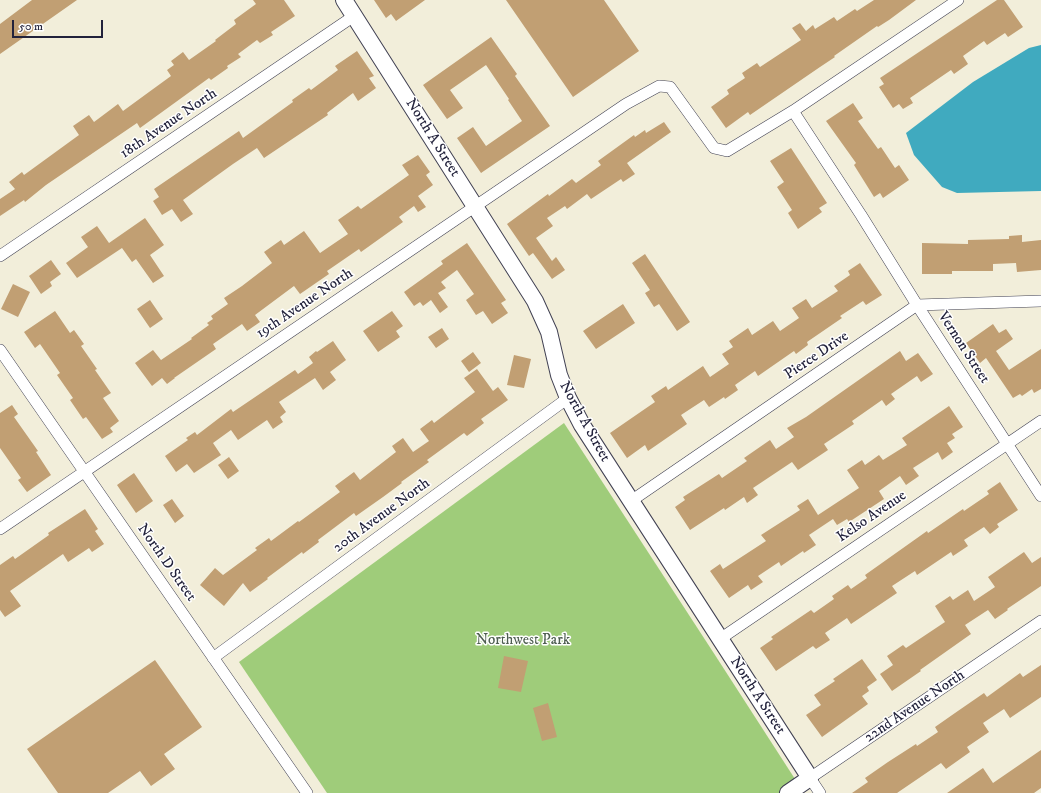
<!DOCTYPE html>
<style>
body{margin:0}
#map{position:relative;width:1041px;height:793px;overflow:hidden;background:#f2eeda;font-family:"IM FELL DW Pica",serif}
canvas{display:block}
.scale{position:absolute;left:12px;top:20px;width:91px;height:18px;box-sizing:border-box;border:2px solid #22223b;border-top:0;padding-left:5px;font-size:12px;line-height:14px;white-space:nowrap;color:#22223b;-webkit-text-stroke:3px #fff;paint-order:stroke}
</style>
<div id="map">
<canvas width="1041" height="793"></canvas>
<div class="scale">50 m</div>
</div>
<script>
const c = document.querySelector('canvas').getContext('2d');
c.lineJoin = 'round';
function paint(path, color) {
  c.fillStyle = color;
  c.fill(path, 'evenodd');
}
function shape(rows) {
  const path = new Path2D();
  for (const r of rows) {
    path.moveTo(r[0], r[1]);
    for (let i = 2; i < r.length; i += 2) path.lineTo(r[i], r[i + 1]);
  }
  return path;
}
function trace(path, color, width, dash) {
  c.strokeStyle = color;
  c.lineWidth = width;
  c.lineCap = dash ? 'butt' : 'round';
  c.setLineDash(dash || []);
  c.stroke(path);
}
function write(font, color, halo, rows, align = 'center') {
  c.font = font + ' "IM FELL DW Pica",serif';
  c.lineWidth = 3;
  c.setLineDash([]);
  c.textBaseline = 'middle';
  c.strokeStyle = halo;
  c.fillStyle = color;
  for (const [text, x, y, turn = 0] of rows) {
    c.save();
    c.translate(x, y);
    c.rotate((+turn || 0) * Math.PI / 180);
    c.textAlign = isNaN(turn) ? turn : align;
    if (halo) c.strokeText(text, 0, 0);
    c.fillText(text, 0, 0);
    c.restore();
  }
}
const green = shape([
 [564,423,715,655,804,793,327,793,239,662]
]);
const water = shape([
 [1041,45,1041,191,957,193,942,187,914,155,906,133,973,82,1029,48]
]);
const building = shape([
 [32,0,77,0,0,54,0,24],
 [253,0,284,0,295,16,271,32,273,35,260,43,257,40,238,54,241,57,227,66,228,68,211,80,209,78,140,128,137,123,46,185,25,202,24,200,0,216,0,199,15,189,9,182,22,172,24,175,79,135,73,126,89,115,94,122,118,104,123,111,149,92,171,76,167,70,174,65,171,61,183,52,189,60,216,41,215,40,236,24,234,20,256,4],
 [374,0,425,0,396,21,391,14,386,18],
 [506,0,604,0,639,51,573,97],
 [874,0,916,0,889,20,878,27,877,26,834,56,835,57,820,67,750,115,748,112,726,128,711,107,729,94,727,90,745,78,742,73,757,63,760,67,801,40,792,28,800,23,806,31,813,25,815,29,834,17,837,21,855,9,857,11],
 [997,0,1004,0,1023,27,1008,37,1005,33,987,45,984,41,963,56,968,64,954,74,951,70,932,83,910,98,913,103,903,109,899,104,893,108,879,87,884,84,880,78],
 [491,37,517,74,515,76,550,126,481,173,457,138,473,127,486,146,522,121,508,100,509,99,486,65,450,90,463,108,447,119,423,85],
 [357,51,374,76,369,78,376,88,358,101,353,93,327,113,328,115,264,158,257,148,233,164,183,200,193,214,181,222,172,209,162,215,153,201,159,197,154,189,239,131,243,138,293,102,292,100,309,88,311,90,338,70,335,66],
 [853,103,863,118,858,121,878,149,881,147,895,168,899,165,909,180,883,198,880,193,874,197,854,165,856,163,826,121],
 [664,122,671,132,627,163,635,174,623,182,621,179,591,199,587,194,567,209,565,206,547,218,553,226,536,238,552,261,556,257,565,270,552,279,533,253,529,256,507,224,548,194,549,196,572,179,576,183,601,165,598,161,634,135,635,137,645,130,646,133],
 [791,148,827,203,819,208,822,212,798,229,788,213,792,210,777,187,784,182,770,161],
 [418,155,430,172,426,175,433,185,418,196,426,207,418,212,414,206,399,217,403,222,361,252,359,249,327,271,329,274,300,294,294,286,255,315,260,322,247,331,242,324,213,344,216,349,174,378,175,378,167,384,162,378,152,386,135,363,153,350,161,360,192,339,191,338,209,325,207,323,213,319,211,316,228,304,224,298,242,286,272,263,264,252,281,240,284,245,304,231,320,253,348,234,338,220,358,206,361,209,409,175,402,165],
 [145,218,164,245,150,255,164,276,153,283,136,259,132,262,122,248,77,278,66,263,88,247,81,237,97,226,109,243],
 [1022,235,1022,242,1041,240,1041,270,1017,272,1016,263,993,264,993,271,952,271,952,274,922,274,922,243,968,244,968,240,1009,239,1009,236],
 [467,243,506,300,501,303,508,313,492,324,483,311,476,315,466,300,474,294,457,270,441,282,446,288,438,293,448,307,440,313,431,300,423,306,420,302,414,306,404,292,443,264,441,261],
 [645,254,690,322,677,331,659,304,654,307,645,293,650,290,632,263],
 [51,260,61,274,50,282,52,286,41,294,29,276],
 [860,263,882,295,866,305,863,301,840,316,842,318,807,342,808,345,796,354,794,351,758,376,755,371,735,385,738,390,725,399,724,397,709,407,704,400,681,415,687,424,648,451,645,445,627,458,610,433,655,402,651,396,666,386,668,390,703,366,710,377,729,364,722,354,733,347,729,341,748,328,752,335,773,321,780,331,799,318,792,308,806,299,812,308,838,291,834,286,850,275,848,271],
 [13,284,30,292,18,317,1,309],
 [150,300,163,319,150,328,137,309],
 [623,304,635,323,596,349,583,331],
 [55,311,70,333,74,330,84,344,81,346,97,369,95,370,111,393,103,398,119,421,110,428,113,432,102,439,86,417,83,419,70,400,73,398,57,375,60,373,40,344,35,348,24,332],
 [392,311,403,326,396,331,400,337,378,352,363,331],
 [993,324,999,333,1006,329,1013,339,996,351,1009,370,1041,349,1041,389,1034,393,1032,389,1022,396,1020,394,1013,398,986,358,980,363,966,343],
 [442,328,449,339,436,348,428,337],
 [333,341,346,360,330,372,336,380,323,390,315,378,279,402,286,412,280,417,283,422,273,429,267,420,238,440,231,430,213,443,221,455,194,473,187,464,176,472,165,456,188,440,186,438,195,432,197,435,231,409,233,412,295,370,298,374,313,363,309,357,316,351,317,352],
 [900,351,906,361,918,353,933,374,921,382,917,376,891,394,895,399,886,406,882,400,852,421,854,424,824,444,828,450,798,470,792,462,753,488,758,495,747,503,744,497,725,510,724,508,690,530,675,507,685,500,683,497,719,474,722,478,747,461,744,458,770,440,776,449,794,437,787,428,806,417],
 [473,352,481,363,469,372,461,361],
 [514,355,531,359,524,388,507,385],
 [477,369,493,391,498,387,508,400,481,419,484,423,467,436,464,433,427,460,429,462,401,482,402,483,383,497,356,516,354,513,318,540,319,542,303,554,302,552,267,578,268,579,250,592,243,583,224,606,200,585,215,568,223,575,257,550,255,548,269,538,271,541,298,521,299,522,340,492,335,486,354,472,360,480,396,452,392,446,403,438,413,452,429,441,420,429,432,420,434,423,475,392,464,378],
 [12,405,18,414,14,417,38,451,36,452,51,475,27,492,18,480,21,478,0,448,0,413],
 [949,406,963,427,952,434,955,438,947,443,953,452,942,460,938,452,913,468,919,476,906,485,900,476,879,491,884,499,849,522,847,519,837,525,833,519,809,535,816,545,804,553,803,551,781,566,779,562,758,576,763,582,751,590,748,585,729,598,710,571,720,564,723,569,766,541,761,535,800,510,797,506,808,499,818,515,859,488,847,470,862,460,865,465,879,455,883,460,907,445,902,438],
 [229,457,239,471,228,479,218,465],
 [134,473,153,501,136,513,117,485],
 [1000,482,1018,510,997,524,999,527,990,534,984,527,964,540,968,546,953,556,951,552,917,575,915,571,892,586,897,593,851,624,847,618,825,633,830,640,816,649,813,646,776,671,760,648,773,639,771,637,811,610,814,613,834,599,832,596,848,585,851,589,867,578,865,575,927,531,928,533,963,509,964,511,989,494,987,491],
 [172,499,184,516,175,523,163,505],
 [85,509,98,529,95,531,104,544,92,552,89,548,68,562,63,554,10,591,21,606,5,617,0,610,0,565,13,556,15,559,49,535,48,533],
 [1024,552,1032,563,1041,557,1041,586,1007,609,1008,610,995,619,988,610,965,625,971,634,920,670,921,671,892,691,880,674,893,665,887,656,903,645,906,648,945,622,935,606,950,596,953,600,968,590,974,601,995,587,988,577],
 [504,656,528,661,521,692,498,688],
 [862,659,877,680,867,687,869,691,862,696,868,704,822,737,806,715,821,705,814,695,835,681,833,679],
 [155,660,202,727,164,754,175,769,151,786,140,771,108,793,58,793,27,749],
 [1041,665,1041,697,1010,718,1004,709,983,723,989,732,967,747,970,752,946,769,941,763,897,793,852,793,868,782,865,778,888,762,916,744,917,746,938,732,935,727,955,713,984,693,987,697,1020,673,1023,677],
 [548,703,557,737,542,741,533,708],
 [1041,750,1041,788,1034,793,947,793,983,768,993,783]
]);
const street = shape([
 [793,111,861,215,917,305,1041,496],
 [0,256,354,16],
 [0,350,307,793],
 [631,501,917,305,1041,301],
 [0,529,626,104,659,86,670,87,714,148,727,151,793,111,958,0],
 [720,639,1041,421],
 [213,658,568,398],
 [820,793,810,778,1041,621]
]);
const secondary = shape([
 [344,0,535,301,549,332,559,375,568,398,582,425,810,778,788,793]
]);
const streetNames = [
 ["18th Avenue North",169,124,-34],
 ["North A Street",432,138,58],
 ["19th Avenue North",305,304,-34],
 ["Vernon Street",963,348,57],
 ["Pierce Drive",817,356,-34],
 ["North A Street",584,422,61],
 ["20th Avenue North",382,516,-36],
 ["Kelso Avenue",872,517,-34],
 ["North D Street",166,563,55],
 ["North A Street",757,696,57],
 ["22nd Avenue North",915,707,-34]
];
const parkNames = [
 ["Northwest Park",523,641]
];
paint(green, '#9fcc7a');
paint(water, '#40aabf');
paint(building, '#c19f73');
trace(street, '#414153', 12);
trace(secondary, '#414153', 18);
trace(street, '#fff', 11);
trace(secondary, '#fff', 16);
write('15px', '#22223b', '#fff', streetNames);
write('15px', '#4e5e51', '#fff', parkNames);
</script>
